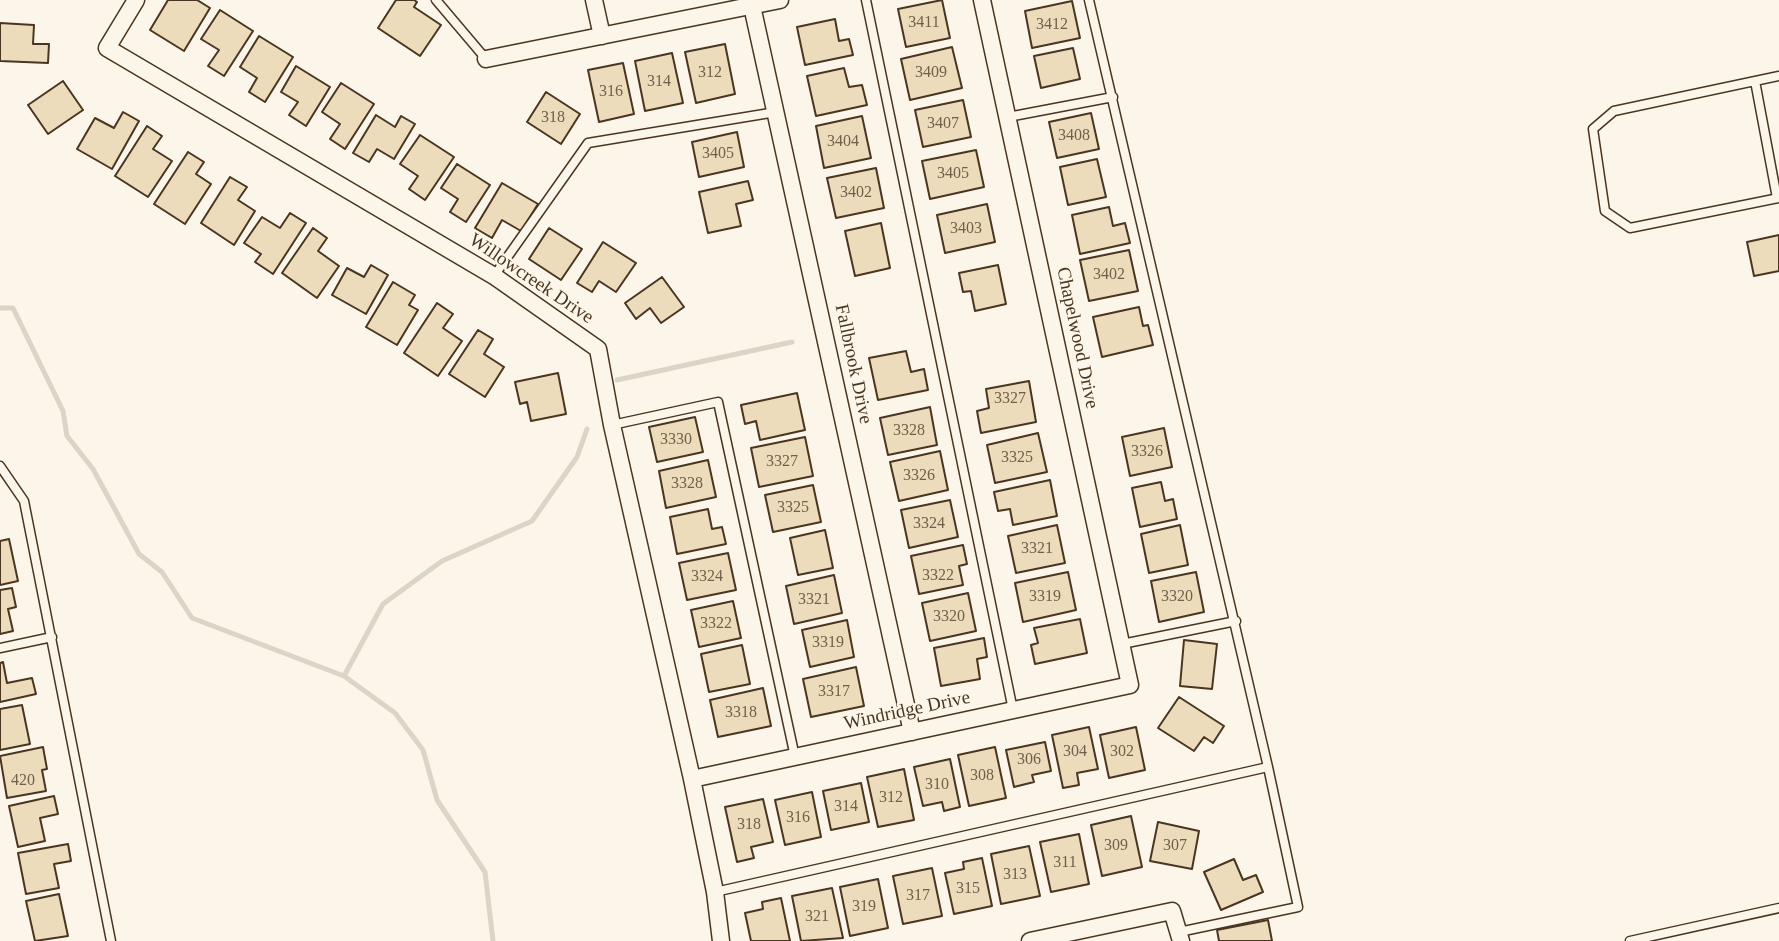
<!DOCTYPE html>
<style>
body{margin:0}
canvas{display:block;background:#fbf6e9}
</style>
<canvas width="1779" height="941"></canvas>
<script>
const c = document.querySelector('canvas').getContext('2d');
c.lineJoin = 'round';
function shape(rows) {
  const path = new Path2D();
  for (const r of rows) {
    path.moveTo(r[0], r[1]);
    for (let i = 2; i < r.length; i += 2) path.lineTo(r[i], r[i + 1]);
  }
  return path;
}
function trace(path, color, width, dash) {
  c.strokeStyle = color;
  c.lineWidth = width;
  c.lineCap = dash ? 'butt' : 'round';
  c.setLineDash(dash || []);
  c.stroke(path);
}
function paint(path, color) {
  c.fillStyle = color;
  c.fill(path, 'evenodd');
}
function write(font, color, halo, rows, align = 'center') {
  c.font = font + ' Georgia,serif';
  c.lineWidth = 5;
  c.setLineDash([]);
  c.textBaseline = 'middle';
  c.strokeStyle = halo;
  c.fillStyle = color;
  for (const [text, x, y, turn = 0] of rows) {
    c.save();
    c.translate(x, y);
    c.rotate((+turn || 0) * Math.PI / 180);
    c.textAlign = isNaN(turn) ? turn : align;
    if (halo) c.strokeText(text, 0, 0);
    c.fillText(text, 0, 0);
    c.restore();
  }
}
const stream = shape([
 [0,308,13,308,63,411,67,436,93,469,139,554,162,572,192,618,344,676,395,713,423,750,437,800,485,872,493,941],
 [617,380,792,342],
 [344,676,383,604,442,561,532,521,577,457,587,429]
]);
const building = shape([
 [168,0,197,0,210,8,184,51,150,30,168,0],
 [396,0,414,0,417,2,414,7,441,25,420,56,378,28,396,0],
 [942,0,950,38,906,47,898,9,942,0],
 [1072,1,1080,38,1032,48,1025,11,1072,1],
 [220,10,253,31,224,76,208,66,219,50,201,39,220,10],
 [835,19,839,41,849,39,853,55,805,65,797,27,835,19],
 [0,23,34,25,33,44,49,44,48,63,0,61,0,23],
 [259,36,293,57,265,102,249,92,257,78,240,67,259,36],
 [725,44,735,94,696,103,685,52,725,44],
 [952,47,962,88,910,100,901,59,952,47],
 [1073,48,1080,79,1041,88,1034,56,1073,48],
 [672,53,683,103,645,111,635,61,672,53],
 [623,63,634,114,599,122,588,70,623,63],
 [296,66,330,87,306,126,289,115,298,102,281,92,296,66],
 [844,68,849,87,862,85,867,105,816,116,807,76,844,68],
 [63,81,83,110,48,134,28,105,63,81],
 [341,83,374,104,345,149,330,139,340,124,322,112,341,83],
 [546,92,580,114,561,144,527,122,546,92],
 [963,100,971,137,923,147,915,110,963,100],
 [123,112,139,121,112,169,77,149,95,118,114,128,123,112],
 [1091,113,1099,149,1057,158,1049,122,1091,113],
 [376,115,395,127,401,116,415,124,394,159,377,149,369,162,353,153,376,115],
 [862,116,871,158,824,168,816,126,862,116],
 [147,126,162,136,153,149,172,161,148,197,115,176,147,126],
 [737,132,744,167,699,177,692,142,737,132],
 [420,135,454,157,425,200,409,189,418,176,400,164,420,135],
 [976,150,984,187,930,199,922,161,976,150],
 [188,152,204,162,196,174,211,184,185,224,154,204,188,152],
 [1097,159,1106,197,1068,205,1060,167,1097,159],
 [457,164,490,185,466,222,450,212,458,199,441,188,457,164],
 [876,168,884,208,836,218,827,178,876,168],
 [230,177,247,187,238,200,255,211,234,245,201,223,230,177],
 [748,181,753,200,736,204,741,226,708,233,699,192,748,181],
 [502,183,538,204,521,231,502,220,492,238,475,228,502,183],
 [987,204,995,242,945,253,937,215,987,204],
 [1109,207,1113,226,1125,223,1130,243,1080,254,1072,215,1109,207],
 [290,213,306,223,273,274,255,262,261,254,244,243,262,217,280,228,290,213],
 [881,223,890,268,855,276,845,231,881,223],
 [313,228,327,238,318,251,339,266,317,298,282,273,313,228],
 [549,228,582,249,561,280,529,259,549,228],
 [1779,235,1779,271,1754,276,1747,242,1779,235],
 [603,242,636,263,616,292,599,281,592,292,577,283,603,242],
 [1129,250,1138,291,1089,301,1080,260,1129,250],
 [371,265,388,275,366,314,332,295,347,268,364,277,371,265],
 [998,265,1006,304,975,311,971,291,963,292,959,273,998,265],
 [662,277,684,307,661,323,650,308,636,319,625,303,662,277],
 [393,282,415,295,409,305,418,310,397,345,366,327,393,282],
 [437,303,453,314,443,328,462,341,438,376,404,353,437,303],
 [1139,307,1143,326,1148,325,1153,345,1102,357,1093,317,1139,307],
 [478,330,493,339,484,354,504,367,485,397,449,374,478,330],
 [906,351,911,372,924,369,928,390,878,400,869,358,906,351],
 [558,373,566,414,531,421,527,402,520,404,515,382,558,373],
 [1029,381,1036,422,981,433,977,411,989,408,986,389,1029,381],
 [797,393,805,430,760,440,756,421,745,424,741,405,797,393],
 [930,407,937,445,888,455,880,418,930,407],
 [695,417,703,452,657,462,649,427,695,417],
 [1164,428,1172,467,1130,476,1122,437,1164,428],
 [1038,433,1047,472,995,483,987,445,1038,433],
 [805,437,813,476,759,487,751,448,805,437],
 [940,451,948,490,899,501,890,462,940,451],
 [708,460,716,497,666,508,659,471,708,460],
 [1050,480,1057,516,1013,525,1010,509,998,511,994,492,1050,480],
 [1161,482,1165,501,1173,499,1177,519,1140,527,1132,488,1161,482],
 [813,485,821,522,773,532,765,495,813,485],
 [950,500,958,537,909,548,901,510,950,500],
 [708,509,712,529,722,527,726,544,677,554,670,517,708,509],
 [1057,525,1065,563,1016,573,1008,536,1057,525],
 [1180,525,1188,565,1149,573,1141,534,1180,525],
 [825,530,833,568,798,575,790,538,825,530],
 [9,539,18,581,0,585,0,541,9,539],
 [963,545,967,564,959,566,963,585,919,594,911,556,963,545],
 [728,553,736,590,687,600,679,563,728,553],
 [1068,572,1076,610,1023,622,1015,583,1068,572],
 [1196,572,1204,612,1159,622,1151,581,1196,572],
 [834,575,842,613,794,624,786,586,834,575],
 [12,588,16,607,8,609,13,631,0,634,0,590,12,588],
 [968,593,976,631,930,641,922,603,968,593],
 [733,601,741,638,699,647,691,610,733,601],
 [1080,619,1087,653,1035,664,1031,645,1038,643,1034,628,1080,619],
 [847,620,854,657,810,667,802,630,847,620],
 [984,638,987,657,977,659,980,679,941,686,934,648,984,638],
 [1184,640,1217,644,1212,689,1180,686,1184,640],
 [742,645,750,684,709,692,701,654,742,645],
 [3,662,7,683,32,678,36,694,0,702,0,663,3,662],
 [856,667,864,706,811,717,803,679,856,667],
 [763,688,771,726,718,737,710,700,763,688],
 [1179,697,1224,726,1213,743,1204,737,1194,751,1158,728,1179,697],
 [22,705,30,744,0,750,0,709,22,705],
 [1089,727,1098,769,1077,773,1079,785,1063,788,1052,735,1089,727],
 [1136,727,1145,770,1109,778,1100,735,1136,727],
 [1045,742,1051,771,1032,775,1034,782,1014,787,1006,750,1045,742],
 [43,747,47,769,42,770,46,791,7,798,0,756,43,747],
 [995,747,1006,798,969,806,958,755,995,747],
 [950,759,960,807,944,811,942,802,923,806,914,767,950,759],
 [904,769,914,820,878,827,867,777,904,769],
 [861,783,869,822,831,830,823,791,861,783],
 [812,792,821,837,785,845,775,800,812,792],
 [54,796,58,814,40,818,45,841,18,847,9,806,54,796],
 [763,799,773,842,751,847,754,858,737,862,725,807,763,799],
 [1131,816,1142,867,1102,876,1091,825,1131,816],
 [1158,822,1199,831,1192,869,1150,861,1158,822],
 [1079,834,1089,884,1051,892,1040,842,1079,834],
 [68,844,71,861,54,864,59,888,26,894,18,853,68,844],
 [1029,846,1040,896,1001,904,991,854,1029,846],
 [982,858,992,906,954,914,945,873,964,869,963,862,982,858],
 [1234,859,1243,880,1256,875,1263,892,1221,910,1204,872,1234,859],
 [932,868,942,916,903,924,893,876,932,868],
 [878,879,888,928,850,936,840,887,878,879],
 [832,888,843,938,801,941,792,896,832,888],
 [59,894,68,936,35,941,26,901,59,894],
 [781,898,790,941,751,941,745,913,763,909,762,902,781,898],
 [1268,920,1272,941,1219,941,1217,930,1268,920]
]);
const service = shape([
 [436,0,486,59],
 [866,0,1013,710],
 [1779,76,1614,111,1593,129,1605,211,1630,228,1779,198],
 [1755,81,1777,198],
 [1008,117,1113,97],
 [494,276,588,143,776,112],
 [612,425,718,402,795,757],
 [0,466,24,501,111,941],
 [1122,644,1236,621],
 [0,648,52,637],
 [715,892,1268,767,1089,0],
 [1179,932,1298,907,1268,767],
 [1630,941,1779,908]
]);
const minor = shape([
 [136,0,107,48,494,276,598,349,612,425,692,779,715,892,721,941],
 [594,0,602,36],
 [752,6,912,732],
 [486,59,780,0],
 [692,779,1130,685,982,0],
 [1030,941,1172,911,1181,941]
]);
const numberNames = [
 ["3411",924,23],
 ["3412",1052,25],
 ["312",710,73],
 ["3409",931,73],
 ["314",659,82],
 ["316",611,92],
 ["318",553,118],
 ["3407",943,124],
 ["3408",1074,136],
 ["3404",843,142],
 ["3405",718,154],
 ["3405",953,174],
 ["3402",856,193],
 ["3403",966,229],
 ["3402",1109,275],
 ["3327",1010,399],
 ["3328",909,431],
 ["3330",676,440],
 ["3326",1147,452],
 ["3325",1017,458],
 ["3327",782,462],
 ["3326",919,476],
 ["3328",687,484],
 ["3325",793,508],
 ["3324",929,524],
 ["3321",1037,549],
 ["3322",938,576],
 ["3324",707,577],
 ["3319",1045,597],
 ["3320",1177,597],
 ["3321",814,600],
 ["3320",949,617],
 ["3322",716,624],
 ["3319",828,643],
 ["3317",834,692],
 ["3318",741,713],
 ["304",1075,752],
 ["302",1122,752],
 ["306",1029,760],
 ["308",982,776],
 ["420",23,781],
 ["310",937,785],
 ["312",891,798],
 ["314",846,807],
 ["316",798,818],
 ["318",749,825],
 ["309",1116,846],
 ["307",1175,846],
 ["311",1065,863],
 ["313",1015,875],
 ["315",968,889],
 ["317",918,896],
 ["319",864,907],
 ["321",817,917]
];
const streetNames = [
 ["Willowcreek Drive",531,279,34],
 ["Chapelwood Drive",1077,338,78],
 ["Fallbrook Drive",853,364,78],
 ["Windridge Drive",907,711,-12]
];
trace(stream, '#dcd4c6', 5);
paint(building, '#ecdcbc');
trace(building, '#4a3520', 2);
trace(service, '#4a3520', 11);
trace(minor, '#4a3520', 19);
trace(service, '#fbf6e9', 8);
trace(minor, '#fbf6e9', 16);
write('16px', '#725f47', null, numberNames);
write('19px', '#4a3520', '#fbf6e9', streetNames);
</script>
